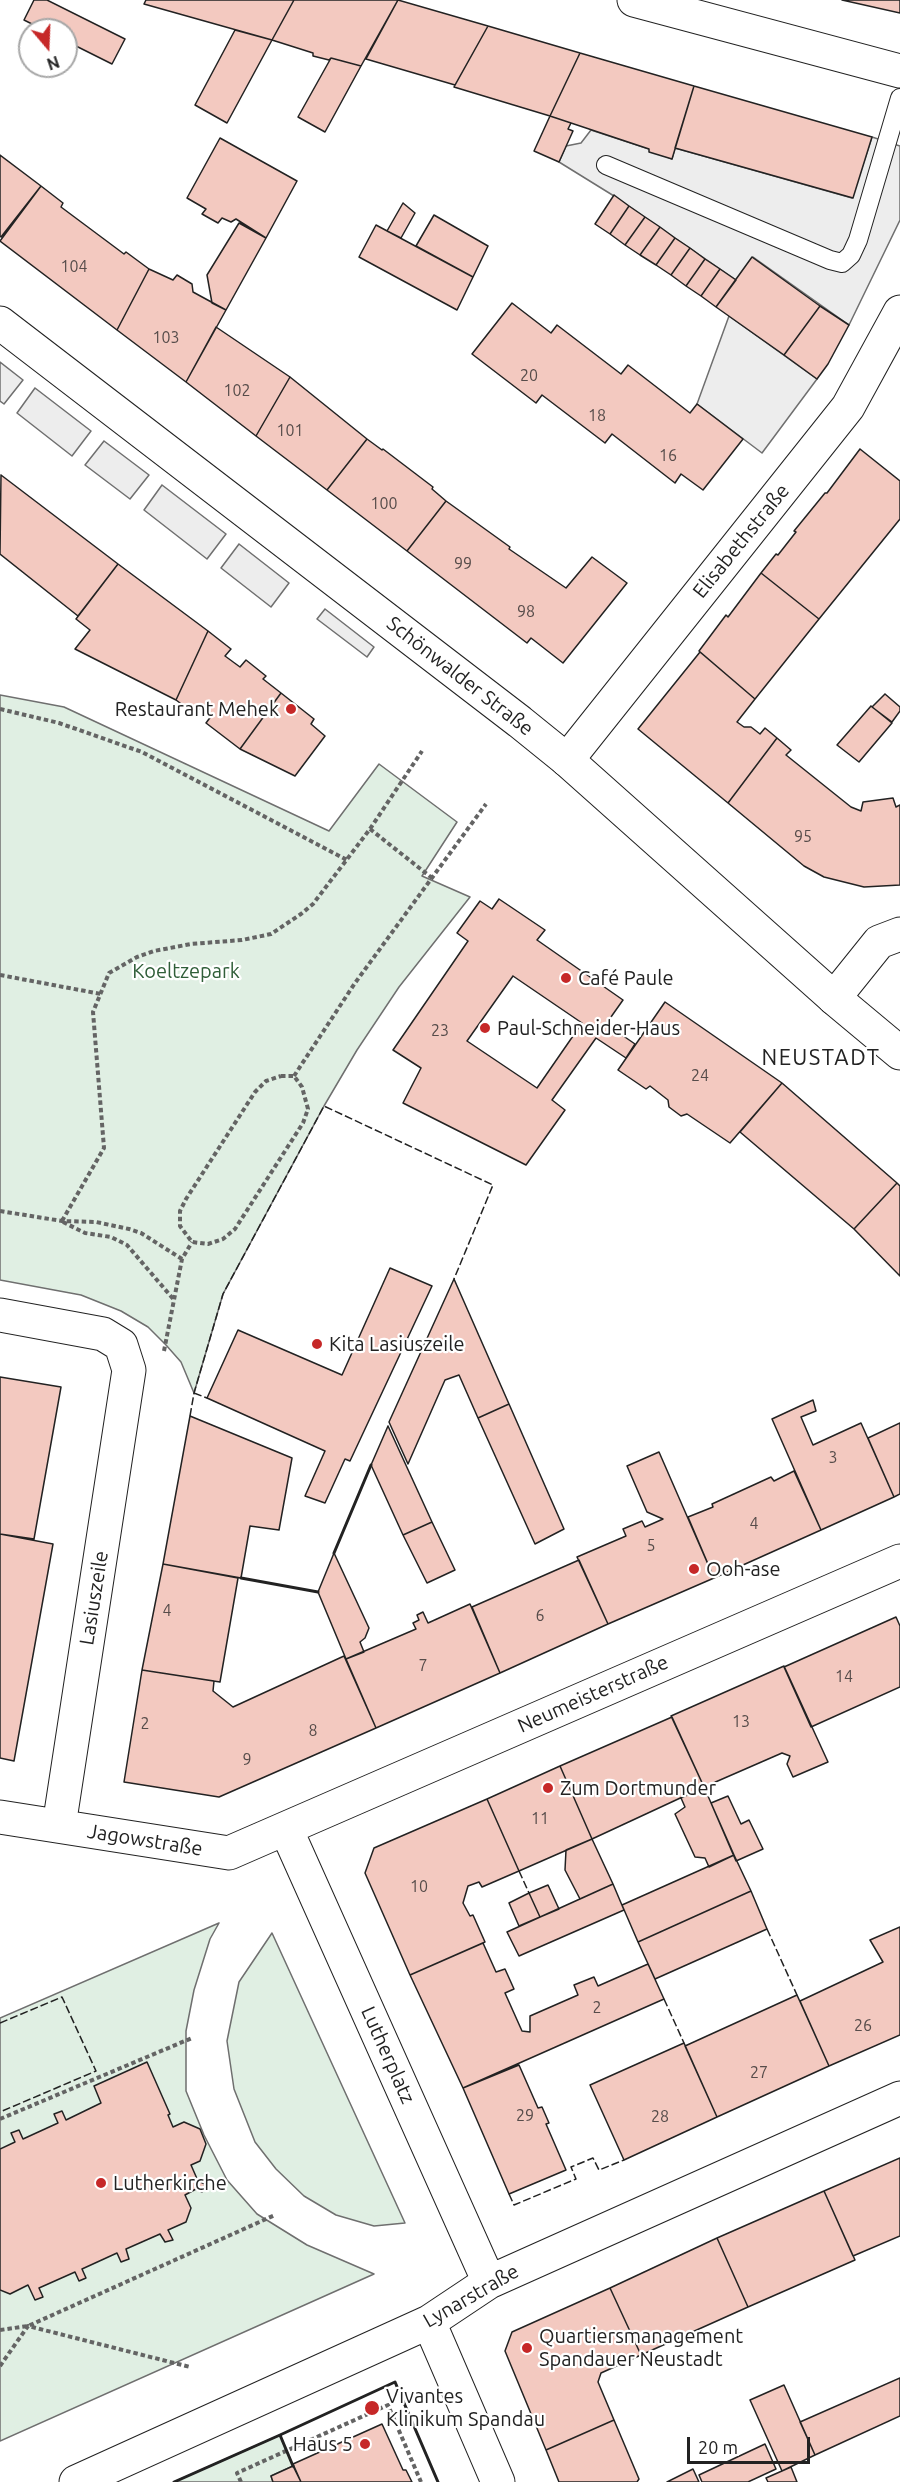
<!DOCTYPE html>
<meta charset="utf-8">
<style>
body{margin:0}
#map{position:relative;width:900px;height:2482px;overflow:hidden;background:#fff;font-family:Ubuntu,sans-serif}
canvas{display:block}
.north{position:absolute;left:18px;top:18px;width:60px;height:60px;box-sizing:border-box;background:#fff;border:2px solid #a7a7a7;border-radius:50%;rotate:161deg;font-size:16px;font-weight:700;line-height:24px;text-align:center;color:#222}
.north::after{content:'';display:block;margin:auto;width:21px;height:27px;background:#c62828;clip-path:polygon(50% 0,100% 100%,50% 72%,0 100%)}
.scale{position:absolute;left:687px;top:2437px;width:123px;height:27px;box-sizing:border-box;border:3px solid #222;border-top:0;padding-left:8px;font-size:18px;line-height:21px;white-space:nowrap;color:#222;-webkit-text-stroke:4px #fff;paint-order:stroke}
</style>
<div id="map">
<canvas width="900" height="2482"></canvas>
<div class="north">N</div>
<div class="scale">20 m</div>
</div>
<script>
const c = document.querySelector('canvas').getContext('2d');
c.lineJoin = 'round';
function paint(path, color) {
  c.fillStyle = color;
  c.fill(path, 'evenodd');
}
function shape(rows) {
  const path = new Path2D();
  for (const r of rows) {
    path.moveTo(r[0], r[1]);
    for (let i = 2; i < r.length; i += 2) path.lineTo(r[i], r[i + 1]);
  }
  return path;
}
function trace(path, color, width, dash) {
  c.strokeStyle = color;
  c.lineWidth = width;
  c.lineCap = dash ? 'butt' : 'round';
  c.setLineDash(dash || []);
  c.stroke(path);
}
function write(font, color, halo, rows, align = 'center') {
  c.font = font + ' Ubuntu,sans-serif';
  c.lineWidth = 4.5;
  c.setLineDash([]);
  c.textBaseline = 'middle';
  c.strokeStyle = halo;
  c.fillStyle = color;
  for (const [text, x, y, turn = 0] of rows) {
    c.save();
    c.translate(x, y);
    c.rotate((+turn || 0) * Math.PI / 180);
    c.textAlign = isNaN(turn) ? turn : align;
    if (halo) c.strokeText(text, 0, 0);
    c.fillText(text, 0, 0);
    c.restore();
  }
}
const green = shape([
 [0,695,64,707,329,831,379,764,457,822,422,876,470,897,399,987,357,1050,324,1106,223,1294,194,1393,181,1362,166,1345,148,1327,121,1311,81,1295,0,1280,0,695],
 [219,1923,210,1939,194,1990,186,2031,186,2091,204,2135,227,2180,257,2214,307,2245,374,2274,0,2441,0,2018,219,1923],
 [272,1933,405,2223,374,2226,336,2215,304,2196,276,2169,255,2142,234,2089,227,2041,239,1982,272,1933],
 [280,2435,293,2466,271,2476,273,2482,174,2482,280,2435]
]);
const parking = shape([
 [591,130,649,149,672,159,675,148,852,198,872,137,900,146,900,220,849,325,753,257,736,280,614,196,559,162,566,146,581,143,591,130],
 [729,316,817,379,762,453,697,404,729,316],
 [0,362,23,380,4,404,0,401,0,362],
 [35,388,91,431,72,456,17,413,35,388],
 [104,441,149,475,130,499,85,465,104,441],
 [162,485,226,534,207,559,144,510,162,485],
 [239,544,289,583,271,607,221,568,239,544],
 [325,609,374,647,367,657,317,619,325,609]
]);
const building = shape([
 [34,0,47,0,125,39,112,64,66,41,66,30,44,30,24,20,34,0],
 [146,0,294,0,272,40,144,4,146,0],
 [294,0,398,0,361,66,331,58,329,60,313,56,313,53,272,40,294,0],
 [398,0,488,26,455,85,366,59,398,0],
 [842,0,900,0,900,13,842,0],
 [488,26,580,53,550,116,454,87,488,26],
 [235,30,272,40,227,123,195,105,235,30],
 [580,53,694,86,672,159,649,152,649,149,550,116,580,53],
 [331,58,361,66,325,132,298,117,331,58],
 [694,86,872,137,853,198,675,148,694,86],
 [550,116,571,123,568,129,573,131,559,162,534,151,550,116],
 [220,138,297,181,266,238,236,219,231,222,222,218,218,223,202,214,206,209,187,198,220,138],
 [0,155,41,186,1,237,0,236,0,155],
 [41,186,63,203,61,207,124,254,126,252,149,269,117,330,0,241,41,186],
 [614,195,629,206,610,234,595,224,614,195],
 [403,203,415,213,401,238,387,231,403,203],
 [629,206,645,217,625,245,610,234,629,206],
 [434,215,488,246,473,277,416,246,434,215],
 [645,217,660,227,640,255,625,245,645,217],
 [239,223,266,238,226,310,212,303,207,275,239,223],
 [376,225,473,277,457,310,359,257,376,225],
 [660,227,675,238,656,265,640,255,660,227],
 [675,238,690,248,671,275,656,265,675,238],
 [690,248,705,259,686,286,671,275,690,248],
 [752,257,820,306,784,355,716,307,752,257],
 [705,259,720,269,701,296,686,286,705,259],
 [149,269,173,280,177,275,192,284,193,292,226,310,186,382,117,330,149,269],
 [720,269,736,280,716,307,701,296,720,269],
 [512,303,551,333,557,325,621,374,628,365,690,413,697,404,743,439,703,490,681,474,675,483,612,434,605,443,542,395,536,403,472,354,512,303],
 [820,306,849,325,828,364,817,379,784,355,820,306],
 [216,327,290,377,256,436,186,382,216,327],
 [290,377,367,439,327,490,256,436,290,377],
 [367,439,382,450,383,449,433,487,432,489,446,501,407,551,327,490,367,439],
 [860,449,900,481,900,519,819,619,761,573,776,554,778,555,796,532,794,531,825,493,827,493,860,449],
 [1,475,118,564,78,616,0,554,1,475],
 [446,501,510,547,509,549,566,588,592,557,627,583,563,663,531,638,527,643,407,551,446,501],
 [118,564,208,631,176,700,75,649,90,630,76,619,118,564],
 [761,573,819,619,755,699,699,651,726,615,728,617,761,573],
 [208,631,231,649,225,656,240,667,246,660,266,676,263,679,281,693,240,749,206,723,212,715,201,706,195,714,176,700,208,631],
 [700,652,755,699,737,722,744,727,751,727,760,734,765,728,777,738,728,803,638,729,700,652],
 [281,693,314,719,311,724,325,736,295,776,240,749,281,693],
 [885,694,900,707,900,711,892,722,872,707,885,694],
 [871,706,892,723,859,762,837,745,871,706],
 [777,738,791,750,786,755,851,807,861,811,863,802,893,798,896,807,900,805,900,885,864,887,824,877,804,866,728,803,777,738],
 [499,899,545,930,537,940,623,1000,606,1024,635,1044,626,1058,596,1038,552,1100,565,1110,526,1165,403,1103,421,1068,393,1050,468,941,457,933,480,901,492,909,499,899],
 [513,976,582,1023,537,1088,467,1041,513,976],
 [665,1002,782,1083,730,1143,687,1114,681,1116,669,1107,668,1100,650,1086,646,1089,618,1070,665,1002],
 [782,1083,897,1183,854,1229,740,1132,782,1083],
 [897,1183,900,1186,900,1276,854,1229,897,1183],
 [390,1268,432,1286,350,1461,345,1459,325,1503,305,1496,325,1451,207,1398,238,1330,342,1375,390,1268],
 [454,1279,509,1404,478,1418,459,1375,445,1380,408,1464,389,1422,454,1279],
 [0,1377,61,1387,34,1539,0,1534,0,1377],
 [813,1400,816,1411,801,1417,813,1445,861,1423,894,1497,821,1530,772,1419,813,1400],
 [509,1404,564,1529,535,1544,478,1418,509,1404],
 [190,1416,292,1458,279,1530,250,1526,241,1578,163,1564,190,1416],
 [900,1423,900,1494,894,1497,868,1438,900,1423],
 [388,1426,432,1522,403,1535,371,1465,388,1426],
 [659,1452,714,1578,608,1624,577,1557,626,1536,623,1529,642,1521,645,1527,663,1519,647,1512,627,1466,659,1452],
 [794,1471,821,1530,714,1578,688,1517,713,1507,712,1504,771,1477,774,1481,794,1471],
 [432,1522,455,1570,427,1583,403,1535,432,1522],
 [0,1534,53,1544,14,1761,0,1758,0,1534],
 [334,1553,369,1628,365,1638,360,1642,364,1652,346,1659,318,1592,334,1553],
 [579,1560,608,1624,500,1673,472,1607,579,1560],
 [163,1564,238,1578,220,1682,142,1670,163,1564],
 [470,1604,500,1673,376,1728,346,1659,416,1629,413,1623,419,1620,417,1615,423,1612,428,1623,470,1604],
 [896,1617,900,1626,900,1687,811,1727,784,1667,896,1617],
 [344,1656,376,1728,219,1797,124,1782,142,1670,214,1681,213,1691,233,1707,344,1656],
 [784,1666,828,1762,793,1777,787,1764,790,1756,782,1753,704,1787,671,1716,784,1666],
 [672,1717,704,1787,592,1839,560,1766,672,1717],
 [560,1766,592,1839,519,1871,487,1799,560,1766],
 [704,1787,734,1855,709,1867,705,1858,695,1857,675,1814,685,1807,681,1798,704,1787],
 [728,1796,741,1824,749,1820,763,1849,736,1861,711,1803,728,1796],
 [487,1799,519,1871,482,1887,479,1882,468,1886,463,1903,470,1916,473,1915,485,1942,410,1975,365,1873,374,1848,487,1799],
 [592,1839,613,1884,580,1899,565,1870,566,1850,592,1839],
 [734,1855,751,1891,638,1942,622,1905,734,1855],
 [613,1884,624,1910,519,1956,507,1932,613,1884],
 [548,1885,559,1909,540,1917,529,1893,548,1885],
 [751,1891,767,1929,655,1979,638,1942,751,1891],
 [529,1893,540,1917,519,1926,509,1903,529,1893],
 [900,1927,900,2035,829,2066,800,2001,883,1962,870,1940,900,1927],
 [483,1943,496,1972,505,1969,514,1989,505,1993,522,2031,530,2032,530,2016,578,1995,574,1985,594,1977,598,1986,648,1964,664,1999,463,2088,410,1975,483,1943],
 [797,1995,829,2066,717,2117,685,2046,797,1995],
 [684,2043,717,2117,624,2160,590,2085,684,2043],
 [147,2062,170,2114,168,2115,173,2127,184,2122,200,2129,206,2144,200,2161,191,2165,198,2181,205,2184,202,2192,196,2189,185,2195,191,2208,186,2222,168,2230,173,2240,165,2242,160,2234,126,2249,129,2259,121,2262,117,2253,82,2269,86,2278,79,2281,75,2272,39,2288,43,2297,35,2300,28,2285,10,2294,0,2290,0,2149,15,2142,11,2133,19,2130,23,2139,58,2123,54,2114,62,2111,66,2120,101,2103,94,2086,147,2062],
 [519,2065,538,2108,542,2107,549,2123,546,2124,566,2170,509,2194,463,2088,519,2065],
 [900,2158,900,2236,853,2256,824,2191,900,2158],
 [824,2191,855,2260,748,2307,717,2238,824,2191],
 [717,2238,748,2307,641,2355,610,2288,717,2238],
 [610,2288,641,2355,601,2373,598,2382,614,2420,546,2450,505,2351,512,2332,610,2288],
 [900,2378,900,2416,815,2455,800,2422,900,2378],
 [784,2385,815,2455,782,2471,750,2400,784,2385],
 [614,2420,639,2479,637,2482,559,2482,546,2450,614,2420],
 [382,2424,403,2470,406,2470,412,2482,301,2482,293,2464,382,2424],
 [765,2444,776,2469,748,2482,702,2482,699,2475,765,2444],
 [293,2466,301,2482,273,2482,271,2476,293,2466],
 [791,2467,797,2482,768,2482,766,2478,791,2467],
 [693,2469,699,2482,667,2482,693,2469]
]);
const path = shape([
 [0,709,59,723,142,752,347,860],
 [370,829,432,878],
 [0,975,101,994],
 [281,1076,294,1076,302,1087,308,1109,303,1123,235,1229,223,1239,208,1244,192,1242,180,1226,180,1211,186,1199,255,1092,266,1081,281,1076],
 [294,1076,355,983,486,804],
 [0,1211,62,1221,96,1222,129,1229,141,1233,182,1259],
 [62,1221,104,1148,93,1012,109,973,137,957,154,951,191,944,242,940,271,934,301,914,313,904,370,829,422,751],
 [63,1222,85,1233,111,1237,127,1245,175,1301],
 [164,1351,182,1259,192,1242],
 [0,2119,192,2038],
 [0,2330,28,2326,275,2215],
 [0,2366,28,2326,190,2367],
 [241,2482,237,2473,388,2405,421,2482]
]);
const lane = shape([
 [606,165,830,260,842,263,851,255,858,240,900,98]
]);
const street = shape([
 [567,760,848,407,900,312],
 [834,998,879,942,900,934],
 [0,1315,103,1334,121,1345,129,1370,59,1826],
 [0,1817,229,1853,900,1561],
 [286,1829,489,2282],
 [429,2322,498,2482],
 [76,2482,429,2322,489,2282,900,2098]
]);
const secondary = shape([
 [634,0,900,71],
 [0,323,520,722,567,760,834,998,900,1053]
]);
const fence = shape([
 [194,1393,207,1398],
 [190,1416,194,1393,223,1294,324,1106,493,1185,454,1279],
 [519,1871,529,1893],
 [767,1929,797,1995],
 [664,1999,684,2043],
 [0,2023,62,1997,96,2071,0,2112],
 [509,2194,514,2205,576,2179,571,2167,593,2158,599,2170,624,2160]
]);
const wall = shape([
 [334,1553,371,1465],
 [241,1578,318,1592],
 [280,2435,395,2382,438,2482],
 [174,2482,280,2435,293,2466]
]);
const markers = [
 [291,709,6,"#c62828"],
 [566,978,6,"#c62828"],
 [485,1028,6,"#c62828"],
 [317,1344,6,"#c62828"],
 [694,1569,6,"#c62828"],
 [548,1788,6,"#c62828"],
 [101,2183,6,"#c62828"],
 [527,2348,6,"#c62828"],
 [372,2408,8,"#c62828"],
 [365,2444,6,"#c62828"]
];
const numberNames = [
 ["104",74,267],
 ["103",166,338],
 ["20",529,376],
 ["102",237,391],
 ["18",597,416],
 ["101",290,431],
 ["16",668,456],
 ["100",384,504],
 ["99",463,564],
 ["98",526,612],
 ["95",803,837],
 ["23",440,1031],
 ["24",700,1076],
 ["3",833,1458],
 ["4",754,1524],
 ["5",651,1546],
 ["4",167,1611],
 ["6",540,1616],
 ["7",423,1666],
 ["14",844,1677],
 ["13",741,1722],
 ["2",145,1724],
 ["8",313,1731],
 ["9",247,1760],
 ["11",540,1819],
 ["10",419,1887],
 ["2",597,2008],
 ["26",863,2026],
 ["27",759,2073],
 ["29",525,2116],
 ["28",660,2117]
];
const streetNames = [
 ["Elisabethstraße",741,541,-51],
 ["Schönwalder Straße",460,676,38],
 ["Lasiuszeile",94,1598,-81],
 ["Neumeisterstraße",593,1694,-24],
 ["Jagowstraße",145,1840,9],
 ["Lutherplatz",388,2055,66],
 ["Lynarstraße",471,2296,-30]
];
const poiNames = [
 ["Restaurant Mehek",279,709,"right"],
 ["Café Paule",578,978],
 ["Paul-Schneider-Haus",497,1028],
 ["Kita Lasiuszeile",329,1344],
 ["Ooh-ase",706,1569],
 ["Zum Dortmunder",560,1788],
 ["Lutherkirche",113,2183],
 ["Quartiersmanagement",539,2336],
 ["Spandauer Neustadt",539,2359],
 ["Vivantes",386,2396],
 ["Klinikum Spandau",386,2419],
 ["Haus 5",353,2444,"right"]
];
const parkNames = [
 ["Koeltzepark",186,971]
];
const quarterNames = [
 ["NEUSTADT",821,1058]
];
paint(green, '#e0efe3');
trace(green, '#6f6f6f', 1.5);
paint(parking, '#ededed');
trace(parking, '#6f6f6f', 1.5);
paint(building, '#f3c9c0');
trace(building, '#222', 1.5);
trace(lane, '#222', 20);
trace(street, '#222', 35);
trace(secondary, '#222', 35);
trace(path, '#646464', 4, [4.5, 3]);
trace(lane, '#fff', 18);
trace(street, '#fff', 33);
trace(secondary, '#fff', 33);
trace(fence, '#222', 1.5, [8, 3]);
trace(wall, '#222', 3);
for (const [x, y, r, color] of markers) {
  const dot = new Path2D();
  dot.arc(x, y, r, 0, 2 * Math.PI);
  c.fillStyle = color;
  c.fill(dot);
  trace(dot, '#fff', 2);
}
write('16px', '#564c4a', null, numberNames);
write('20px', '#222', '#fff', streetNames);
write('20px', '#222', '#fff', poiNames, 'left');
write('20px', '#2f5e38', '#fff', parkNames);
c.letterSpacing = '1.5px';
write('22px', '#222', '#fff', quarterNames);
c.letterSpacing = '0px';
</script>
